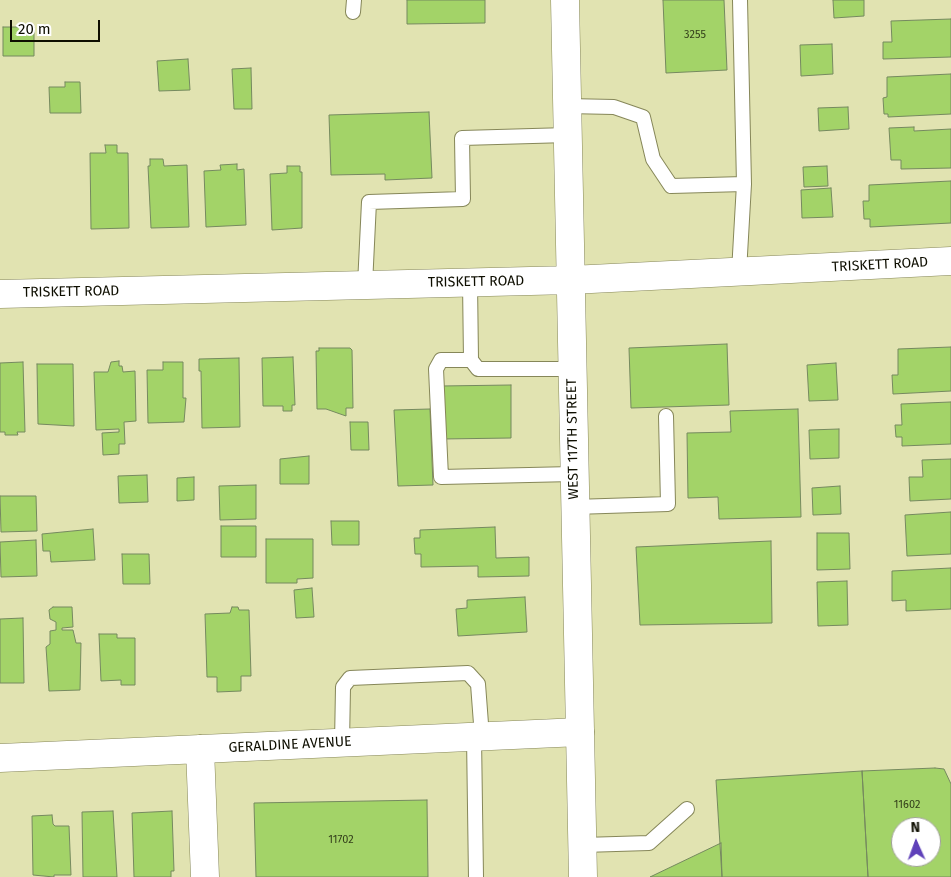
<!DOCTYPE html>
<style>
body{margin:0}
#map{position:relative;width:951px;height:877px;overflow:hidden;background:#e1e3b1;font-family:"Fira Sans",sans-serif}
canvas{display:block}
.north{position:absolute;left:891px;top:817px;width:50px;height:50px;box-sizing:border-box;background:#fff;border:1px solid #9f9f99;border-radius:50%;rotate:358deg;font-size:14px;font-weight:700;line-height:20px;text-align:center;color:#0e0e00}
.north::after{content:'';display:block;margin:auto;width:18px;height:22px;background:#5f41b9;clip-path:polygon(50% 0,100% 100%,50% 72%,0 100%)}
.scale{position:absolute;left:10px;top:20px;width:90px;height:22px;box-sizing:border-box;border:2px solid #0e0e00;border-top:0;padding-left:6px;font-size:15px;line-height:18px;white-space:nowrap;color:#0e0e00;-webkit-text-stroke:4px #fff;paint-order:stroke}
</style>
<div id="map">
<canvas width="951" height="877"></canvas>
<div class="north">N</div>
<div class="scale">20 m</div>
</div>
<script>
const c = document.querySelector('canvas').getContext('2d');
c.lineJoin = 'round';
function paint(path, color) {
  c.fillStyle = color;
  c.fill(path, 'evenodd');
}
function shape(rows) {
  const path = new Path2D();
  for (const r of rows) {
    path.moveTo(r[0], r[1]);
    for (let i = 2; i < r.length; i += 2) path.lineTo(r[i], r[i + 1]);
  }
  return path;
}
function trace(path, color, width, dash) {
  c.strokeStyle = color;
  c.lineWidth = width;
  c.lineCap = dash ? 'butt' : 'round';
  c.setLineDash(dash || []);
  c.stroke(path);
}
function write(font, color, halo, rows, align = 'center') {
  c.font = font + ' "Fira Sans",sans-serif';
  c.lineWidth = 5;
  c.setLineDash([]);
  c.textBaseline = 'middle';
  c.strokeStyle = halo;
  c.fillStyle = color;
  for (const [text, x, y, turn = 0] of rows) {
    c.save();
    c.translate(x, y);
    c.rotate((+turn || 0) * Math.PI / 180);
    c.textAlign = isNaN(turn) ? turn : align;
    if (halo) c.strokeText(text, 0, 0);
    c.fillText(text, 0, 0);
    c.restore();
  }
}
const building = shape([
 [407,0,485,0,485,23,407,24,407,0],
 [663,0,724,0,727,70,666,73,663,0],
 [833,0,864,0,864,16,834,18,833,0],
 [951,19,951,57,883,59,883,42,892,42,891,21,951,19],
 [3,27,34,27,34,56,3,56,3,27],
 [832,44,833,74,801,76,800,45,832,44],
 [188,59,190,90,159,91,157,61,188,59],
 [251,68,252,109,234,109,232,69,251,68],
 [951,74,951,114,888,117,888,114,884,114,883,98,887,97,887,77,951,74],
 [65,82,80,82,81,113,50,113,49,87,65,87,65,82],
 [848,107,849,129,819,131,818,108,848,107],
 [429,112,432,178,385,180,385,174,331,175,329,115,429,112],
 [914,127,914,131,951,129,951,168,901,169,901,160,891,160,889,128,914,127],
 [105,145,117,145,117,153,128,153,129,228,91,229,90,153,106,153,105,145],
 [150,159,163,159,164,166,187,165,189,227,151,228,148,166,150,166,150,159],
 [237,164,237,170,244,169,246,225,206,227,204,171,221,170,220,165,237,164],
 [287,166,300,166,300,172,302,172,302,228,272,230,270,174,287,173,287,166],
 [827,166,828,186,804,187,803,167,827,166],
 [951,181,951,223,870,227,870,219,864,219,863,201,869,201,869,185,951,181],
 [831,188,833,217,802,218,801,190,831,188],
 [727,344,729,405,631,408,629,348,727,344],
 [951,347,951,391,893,394,892,375,898,375,898,349,951,347],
 [319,348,350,348,352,350,353,408,346,408,346,416,326,409,317,409,316,351,319,351,319,348],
 [293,357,295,405,292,405,292,411,283,411,283,406,263,406,262,358,293,357],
 [239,358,240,427,202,428,201,371,199,371,199,359,239,358],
 [119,361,119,366,122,366,123,372,135,371,136,421,124,422,125,444,119,444,119,454,103,455,102,433,119,432,119,429,96,430,94,372,108,372,111,362,119,361],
 [23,362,25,432,17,432,18,435,5,435,5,432,0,432,0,363,23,362],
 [163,362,183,362,183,398,186,398,184,422,148,423,147,370,163,370,163,362],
 [836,363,838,400,809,401,807,365,836,363],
 [37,364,73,364,74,426,38,424,37,364],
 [511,385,511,438,442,439,441,386,511,385],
 [951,402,951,444,902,446,902,437,896,437,895,425,902,425,901,404,951,402],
 [430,409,433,485,398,486,394,410,430,409],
 [798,409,801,517,719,519,718,497,688,498,687,433,731,432,730,411,798,409],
 [350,422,368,422,369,450,351,450,350,422],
 [839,429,839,458,810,459,809,430,839,429],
 [309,456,309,484,280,484,280,459,309,456],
 [951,459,951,499,910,501,909,477,923,477,922,460,951,459],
 [147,475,148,502,119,503,118,476,147,475],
 [194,477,194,500,177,501,177,478,194,477],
 [256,485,256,519,220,520,219,486,256,485],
 [840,486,841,514,813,515,812,488,840,486],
 [0,496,36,496,37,531,1,532,0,496],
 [951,512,951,554,907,556,905,515,951,512],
 [331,521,359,521,359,545,332,545,331,521],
 [221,526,256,526,256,557,221,557,221,526],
 [495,527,496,558,529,557,529,576,478,577,478,566,421,567,421,554,415,554,414,538,420,538,420,530,495,527],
 [93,529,95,560,51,562,50,551,43,551,42,534,93,529],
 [817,533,849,533,850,569,817,570,817,533],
 [266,539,313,539,313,578,297,579,297,583,266,583,266,539],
 [36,540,37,576,1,577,0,542,36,540],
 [771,541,772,623,640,625,636,547,771,541],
 [122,554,149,554,150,584,123,584,122,554],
 [951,568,951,609,906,611,906,600,892,601,892,571,951,568],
 [847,581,848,625,818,626,817,582,847,581],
 [312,588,314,617,296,618,294,590,312,588],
 [525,597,527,632,458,636,456,609,467,608,467,600,525,597],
 [53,607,72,607,73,627,62,628,62,630,73,630,76,643,81,643,80,690,49,691,46,647,50,644,50,631,56,630,56,622,50,619,49,610,53,607],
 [232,607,238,607,239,610,249,610,251,676,241,676,241,691,217,692,217,677,207,677,205,614,230,613,232,607],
 [23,618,24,683,0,683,0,619,23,618],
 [99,634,117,634,117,638,135,638,135,685,121,685,121,680,101,681,99,634],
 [935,768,944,769,951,784,951,877,868,877,862,771,935,768],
 [901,827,931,827,931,857,901,857,901,827],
 [862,771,868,877,722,877,716,780,862,771],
 [427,800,428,877,256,877,254,803,427,800],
 [113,811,117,877,83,877,82,812,113,811],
 [172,811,174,871,171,871,171,877,134,877,132,813,172,811],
 [52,815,53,824,55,826,69,826,71,875,54,875,54,877,33,875,32,816,52,815],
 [721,843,722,877,650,877,721,843]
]);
const lane = shape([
 [353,12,354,0],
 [567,106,614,107,643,117,653,159,671,186,744,184],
 [739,272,744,184,740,0],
 [470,282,471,360,478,369,572,369],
 [365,285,369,202,463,199,462,138,568,135],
 [471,360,441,360,436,369,441,477,573,474],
 [574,507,668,504,666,416],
 [474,737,476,877],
 [342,743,343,687,350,678,468,673,478,684,482,737],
 [583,845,649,843,687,809]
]);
const street = shape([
 [571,280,951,261],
 [200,749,205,877],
 [0,758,580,732]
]);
const secondary = shape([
 [565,0,583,877],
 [0,294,571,280]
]);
const numberNames = [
 ["3255",695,35],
 ["11602",907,805],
 ["11702",341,840]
];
const streetNames = [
 ["TRISKETT ROAD",880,265,-3],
 ["TRISKETT ROAD",476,282,-1],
 ["TRISKETT ROAD",71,292,-1],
 ["WEST 117TH STREET",573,439,-91],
 ["GERALDINE AVENUE",290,745,-3]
];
paint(building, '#a3d368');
trace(building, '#75895f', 1);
trace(lane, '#868759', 16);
trace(street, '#868759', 29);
trace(secondary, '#868759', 29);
trace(lane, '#fff', 14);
trace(street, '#fff', 28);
trace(secondary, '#fff', 28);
write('11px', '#333f1a', null, numberNames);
write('14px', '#0e0e00', '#fff', streetNames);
</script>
